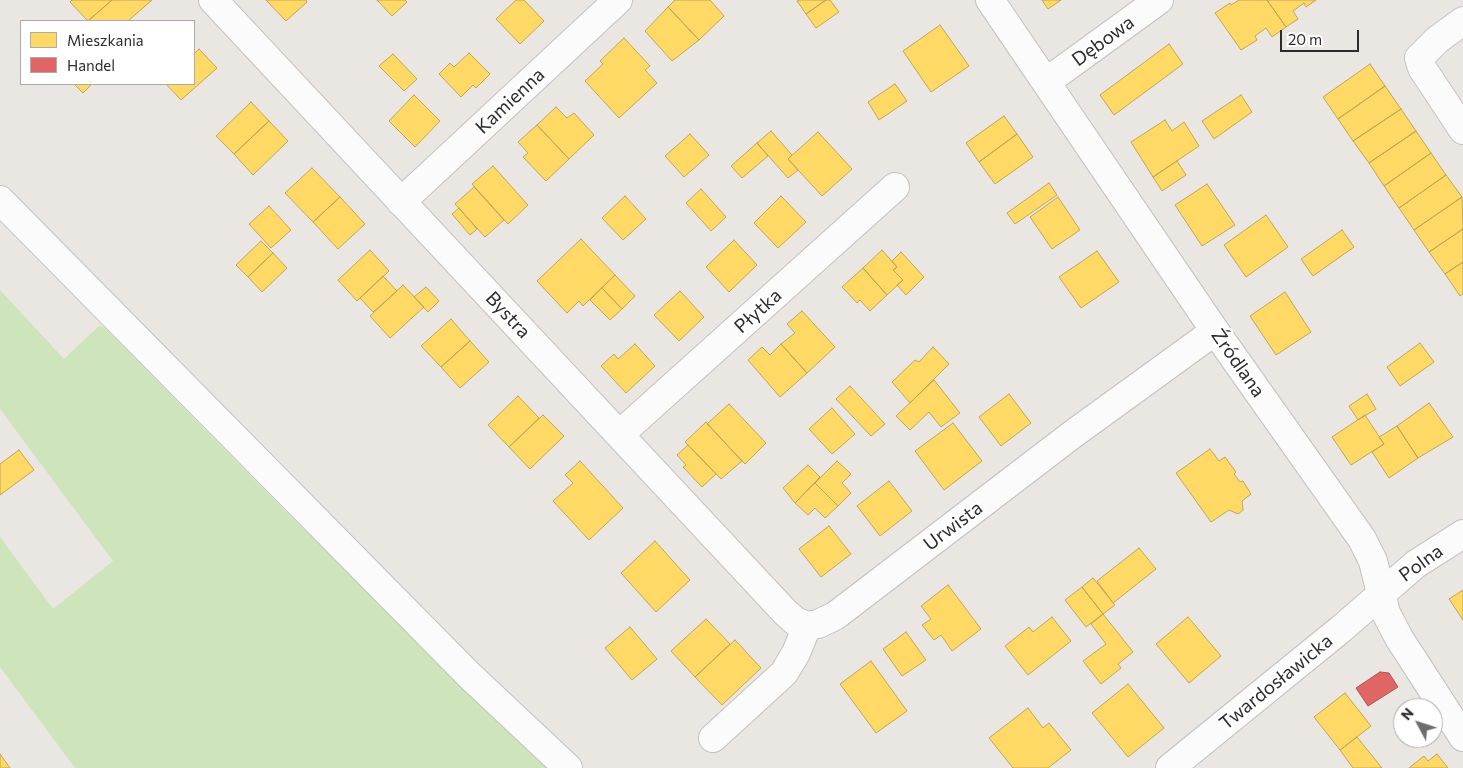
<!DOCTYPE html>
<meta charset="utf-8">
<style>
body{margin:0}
#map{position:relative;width:1463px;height:768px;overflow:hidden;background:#eae6e2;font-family:Commissioner,sans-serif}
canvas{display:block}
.legend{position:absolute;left:20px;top:20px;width:175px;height:65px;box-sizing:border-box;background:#fff;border:1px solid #ababab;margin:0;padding:6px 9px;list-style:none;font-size:15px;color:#2c2c2c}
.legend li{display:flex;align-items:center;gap:10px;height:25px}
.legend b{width:25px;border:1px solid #ababab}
.north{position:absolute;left:1393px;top:698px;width:50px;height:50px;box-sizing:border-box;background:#fff;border:1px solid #ababab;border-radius:50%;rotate:310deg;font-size:14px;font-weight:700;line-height:20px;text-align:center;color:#2c2c2c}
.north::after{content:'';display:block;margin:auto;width:18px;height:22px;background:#6e6d6c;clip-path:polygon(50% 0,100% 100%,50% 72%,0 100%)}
.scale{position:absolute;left:1280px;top:30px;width:79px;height:22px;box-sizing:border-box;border:2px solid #2c2c2c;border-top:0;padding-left:6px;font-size:15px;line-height:18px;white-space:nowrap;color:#2c2c2c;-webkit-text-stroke:4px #fff;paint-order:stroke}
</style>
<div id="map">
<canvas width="1463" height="768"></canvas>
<ul class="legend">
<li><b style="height:14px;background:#ffd966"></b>Mieszkania</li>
<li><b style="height:14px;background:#e06666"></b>Handel</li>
</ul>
<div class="north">N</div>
<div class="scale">20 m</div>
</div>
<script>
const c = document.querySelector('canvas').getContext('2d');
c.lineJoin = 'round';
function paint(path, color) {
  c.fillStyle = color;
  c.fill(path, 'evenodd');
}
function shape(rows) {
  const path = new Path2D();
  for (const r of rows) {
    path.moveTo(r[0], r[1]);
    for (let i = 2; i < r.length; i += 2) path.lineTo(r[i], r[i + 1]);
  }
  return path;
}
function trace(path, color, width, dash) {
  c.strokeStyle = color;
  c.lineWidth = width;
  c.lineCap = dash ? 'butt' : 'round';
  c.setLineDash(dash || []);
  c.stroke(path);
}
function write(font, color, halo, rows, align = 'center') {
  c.font = font + ' Commissioner,sans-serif';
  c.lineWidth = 5;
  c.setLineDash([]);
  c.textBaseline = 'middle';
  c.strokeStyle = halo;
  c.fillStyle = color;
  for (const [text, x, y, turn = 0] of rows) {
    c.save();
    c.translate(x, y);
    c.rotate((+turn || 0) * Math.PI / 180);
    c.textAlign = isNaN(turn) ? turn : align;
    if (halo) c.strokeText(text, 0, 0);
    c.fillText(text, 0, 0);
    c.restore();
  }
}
const green = shape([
 [0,290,64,359,99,326,104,327,285,511,547,768,75,768,0,667,0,537,53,609,113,561,0,409]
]);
const homes = shape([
 [72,0,112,0,88,21,70,2,72,0],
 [112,0,152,0,128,21,88,21,112,0],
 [266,0,306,0,307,2,286,21,266,0],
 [377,0,405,0,407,2,392,16,377,0],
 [516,0,524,0,544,21,520,44,496,19,516,0],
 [675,0,710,0,724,16,699,40,668,7,675,0],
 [799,0,826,0,806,14,797,1,799,0],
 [826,0,830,0,839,12,816,28,806,14,826,0],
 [1042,0,1061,0,1048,9,1042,0],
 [1239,0,1267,0,1286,27,1272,37,1266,28,1255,36,1257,40,1241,50,1215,13,1230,3,1231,5,1239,0],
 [1267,0,1316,0,1306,7,1304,3,1293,11,1298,19,1286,27,1267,0],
 [668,7,699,40,672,61,645,31,668,7],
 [940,25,969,66,931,92,903,51,940,25],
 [624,38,650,66,645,70,657,83,619,118,585,81,603,64,600,61,624,38],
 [1169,44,1183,64,1114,115,1100,95,1169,44],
 [199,49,217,68,181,100,166,84,194,84,194,54,199,49],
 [469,53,490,74,476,88,473,85,461,97,439,74,450,63,454,67,469,53],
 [393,54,417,79,404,91,379,66,393,54],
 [1370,64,1385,86,1338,119,1323,97,1370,64],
 [74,84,92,84,83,93,74,84],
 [895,84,907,101,879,120,868,102,895,84],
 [1385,86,1401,109,1353,141,1338,119,1385,86],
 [414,95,440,121,415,147,389,121,414,95],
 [1241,95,1252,112,1214,139,1202,121,1241,95],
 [251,102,269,121,234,154,216,136,251,102],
 [556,107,567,118,574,113,594,135,569,159,537,125,556,107],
 [1401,109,1416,131,1369,163,1353,141,1401,109],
 [1004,116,1017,134,979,162,966,143,1004,116],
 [1165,120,1172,131,1184,122,1199,146,1153,177,1131,142,1165,120],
 [269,121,288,141,253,175,234,154,269,121],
 [537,125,569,159,546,181,523,157,528,153,518,142,537,125],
 [771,131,792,155,788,159,798,170,788,178,757,143,771,131],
 [1416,131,1431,153,1384,186,1369,163,1416,131],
 [818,132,852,169,822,196,788,159,818,132],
 [690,134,709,155,684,177,665,156,690,134],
 [1017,134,1033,157,995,184,979,162,1017,134],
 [757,143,768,156,742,178,731,166,757,143],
 [1431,153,1446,175,1399,208,1384,186,1431,153],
 [1177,161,1186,175,1162,191,1153,177,1177,161],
 [493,166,528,205,508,224,472,184,493,166],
 [312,168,340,197,313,222,285,193,312,168],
 [1446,175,1462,197,1414,230,1399,208,1446,175],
 [1049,183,1057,195,1015,224,1007,213,1049,183],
 [1207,184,1235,225,1202,246,1175,205,1207,184],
 [474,187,504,220,485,237,455,204,474,187],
 [701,189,726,217,711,231,686,203,701,189],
 [625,196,646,219,623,240,602,218,625,196],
 [781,196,806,222,778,248,754,223,781,196],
 [340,197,365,224,338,249,313,222,340,197],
 [1058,197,1080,230,1052,249,1030,217,1058,197],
 [1462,197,1463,229,1429,252,1414,230,1462,197],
 [269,206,291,230,271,248,249,224,269,206],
 [459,208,477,229,470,235,452,214,459,208],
 [1266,215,1288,247,1246,277,1224,245,1266,215],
 [1463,229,1463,262,1445,274,1429,252,1463,229],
 [1342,230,1354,247,1313,276,1301,259,1342,230],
 [581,239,615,275,583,306,579,301,567,313,537,281,581,239],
 [734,240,757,265,729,292,706,267,734,240],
 [261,241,273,253,248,277,236,265,261,241],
 [370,250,389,271,357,301,338,280,370,250],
 [882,250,897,267,893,270,903,280,887,295,863,268,882,250],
 [1097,251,1119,282,1081,308,1059,277,1097,251],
 [901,252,924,277,906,295,897,285,903,280,893,270,897,267,892,261,901,252],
 [273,253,287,268,262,292,248,277,273,253],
 [1463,262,1463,294,1460,296,1445,274,1463,262],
 [863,268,887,295,870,311,860,300,857,303,842,287,863,268],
 [615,275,635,296,622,309,602,288,615,275],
 [383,276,397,291,373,312,360,298,383,276],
 [403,285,424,307,390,338,370,316,403,285],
 [426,287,439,301,428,312,414,297,426,287],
 [602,288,622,309,610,320,590,300,602,288],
 [680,291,704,317,679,341,654,315,680,291],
 [1285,292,1311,332,1276,355,1250,316,1285,292],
 [802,311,835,347,807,373,781,344,795,333,787,324,802,311],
 [451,319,470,341,441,367,421,346,451,319],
 [470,341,489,362,460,388,441,367,470,341],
 [1420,343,1434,362,1400,386,1387,367,1420,343],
 [635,344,655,366,626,393,601,366,614,354,618,359,635,344],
 [781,344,807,373,780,397,748,360,762,347,770,355,781,344],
 [933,347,949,364,910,403,892,382,915,360,919,362,933,347],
 [934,380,960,413,941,427,929,412,910,430,896,416,934,380],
 [850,386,885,424,871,436,836,399,850,386],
 [1009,394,1031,423,1001,446,979,417,1009,394],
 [1367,394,1376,409,1358,420,1349,406,1367,394],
 [518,396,539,418,509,447,488,425,518,396],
 [1429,403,1453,437,1418,458,1397,426,1429,403],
 [729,404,766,443,745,464,707,424,729,404],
 [832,408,855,434,832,454,809,429,832,408],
 [543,415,564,436,530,469,509,447,543,415],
 [1365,415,1384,444,1351,465,1332,437,1365,415],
 [706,422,742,461,721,479,685,442,706,422],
 [953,423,982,461,944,490,915,451,953,423],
 [1397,426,1418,458,1389,478,1372,452,1384,444,1379,437,1397,426],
 [688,445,716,474,702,487,683,467,686,465,677,455,688,445],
 [1210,449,1219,461,1225,457,1236,472,1234,474,1240,482,1243,481,1251,494,1242,501,1243,510,1238,514,1229,510,1211,522,1176,473,1210,449],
 [19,450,34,470,0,495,0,464,19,450],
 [580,461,623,508,589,540,553,501,573,483,565,475,580,461],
 [837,461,851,474,842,483,851,493,838,506,815,483,837,461],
 [808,465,820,477,795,503,783,488,808,465],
 [889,481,912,511,880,536,857,506,889,481],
 [815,483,838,506,825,518,815,508,808,515,795,503,815,483],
 [829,526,851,554,821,577,799,549,829,526],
 [655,541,690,580,656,612,621,573,655,541],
 [1139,548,1156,569,1113,603,1097,581,1139,548],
 [1093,578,1115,605,1103,614,1082,587,1093,578],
 [948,585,981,629,952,651,941,635,934,640,922,625,931,619,921,606,948,585],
 [1082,587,1103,614,1086,627,1065,600,1082,587],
 [1463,590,1463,620,1449,599,1463,590],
 [1103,614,1133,652,1118,664,1121,668,1101,684,1083,661,1106,644,1091,624,1103,614],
 [1052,617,1071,641,1028,675,1005,646,1029,627,1033,632,1052,617],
 [1188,617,1221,656,1189,683,1156,644,1188,617],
 [706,619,730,644,695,677,671,651,706,619],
 [630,627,657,659,632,680,605,648,630,627],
 [906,632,926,660,902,676,883,649,906,632],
 [735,640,761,668,722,705,695,677,735,640],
 [871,661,907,711,876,733,840,684,871,661],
 [1128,684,1164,728,1128,757,1092,713,1128,684],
 [1345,693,1371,726,1340,750,1314,717,1345,693],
 [1028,708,1043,728,1049,723,1071,750,1048,768,1013,768,989,738,1028,708],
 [1357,737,1382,768,1353,768,1340,750,1357,737],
 [0,754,10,768,0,768,0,754],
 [1437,754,1448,768,1409,768,1424,756,1428,761,1437,754]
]);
const shops = shape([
 [1380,672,1389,673,1398,687,1368,706,1356,688,1380,672]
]);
const street = shape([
 [213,0,785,612,795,621,807,626],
 [990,0,1215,331,1362,539,1373,561,1386,613,1399,638,1463,737],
 [1463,21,1437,40,1419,58,1422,68,1463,130],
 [1046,82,1159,0],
 [401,202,618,0],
 [620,434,895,187],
 [713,738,784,673,796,653,807,626,818,624,835,616,1073,434,1215,331],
 [1170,768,1341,629,1416,564,1463,534]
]);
const secondary = shape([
 [0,200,470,676,568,768]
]);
const streetNames = [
 ["Dębowa",1103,41,-36],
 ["Kamienna",510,101,-43],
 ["Płytka",758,311,-42],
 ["Bystra",508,315,47],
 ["Źródlana",1238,363,55],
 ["Urwista",953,526,-37],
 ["Polna",1421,563,-36],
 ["Twardosławicka",1276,682,-39]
];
paint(green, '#cee4bb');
paint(homes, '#ffd966');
trace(homes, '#c0a555', 1);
paint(shops, '#e06666');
trace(shops, '#a55', 1);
trace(street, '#c3c2c3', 30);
trace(secondary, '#c3c2c3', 30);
trace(street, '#fcfbfb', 28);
trace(secondary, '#fcfbfb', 28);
write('19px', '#2c2c2c', '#fff', streetNames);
</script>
